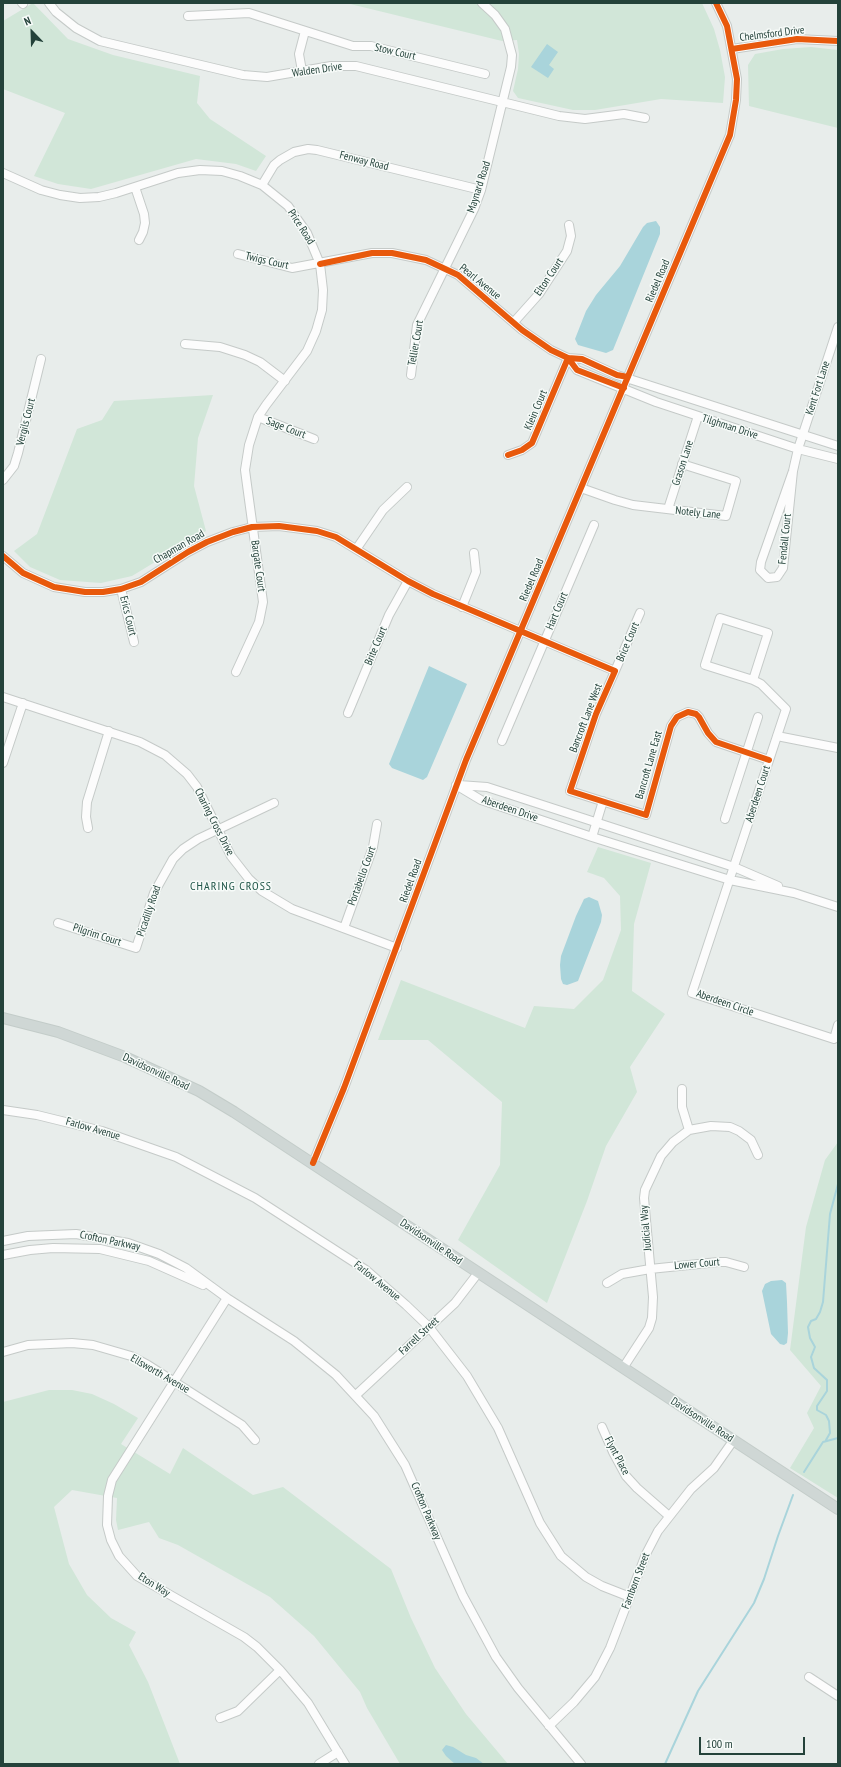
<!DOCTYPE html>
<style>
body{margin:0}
#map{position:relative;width:841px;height:1767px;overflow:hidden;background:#e8edeb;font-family:"PT Sans Narrow",sans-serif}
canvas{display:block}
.frame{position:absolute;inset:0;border:4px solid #24423a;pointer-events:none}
.north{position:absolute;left:12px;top:12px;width:40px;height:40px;-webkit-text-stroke:3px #f7fbf9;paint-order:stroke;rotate:337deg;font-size:11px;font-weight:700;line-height:16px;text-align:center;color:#24423a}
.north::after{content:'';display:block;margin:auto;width:14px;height:18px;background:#24423a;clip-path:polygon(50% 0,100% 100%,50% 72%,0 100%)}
.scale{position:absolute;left:699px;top:1737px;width:106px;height:18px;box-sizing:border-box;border:2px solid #24423a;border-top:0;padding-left:5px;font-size:12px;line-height:14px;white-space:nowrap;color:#24423a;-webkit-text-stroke:3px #f7fbf9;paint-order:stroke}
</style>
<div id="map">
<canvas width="841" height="1767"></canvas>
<div class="frame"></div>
<div class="north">N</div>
<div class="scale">100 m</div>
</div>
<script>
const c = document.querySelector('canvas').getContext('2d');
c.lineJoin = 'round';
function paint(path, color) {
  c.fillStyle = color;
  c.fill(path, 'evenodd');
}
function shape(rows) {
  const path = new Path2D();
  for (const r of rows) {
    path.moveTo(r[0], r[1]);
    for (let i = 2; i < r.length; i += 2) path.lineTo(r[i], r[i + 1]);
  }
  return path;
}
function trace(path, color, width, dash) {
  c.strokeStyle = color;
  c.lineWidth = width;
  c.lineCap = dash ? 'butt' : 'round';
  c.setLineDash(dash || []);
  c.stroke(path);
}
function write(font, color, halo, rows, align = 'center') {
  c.font = font + ' "PT Sans Narrow",sans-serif';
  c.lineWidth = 3;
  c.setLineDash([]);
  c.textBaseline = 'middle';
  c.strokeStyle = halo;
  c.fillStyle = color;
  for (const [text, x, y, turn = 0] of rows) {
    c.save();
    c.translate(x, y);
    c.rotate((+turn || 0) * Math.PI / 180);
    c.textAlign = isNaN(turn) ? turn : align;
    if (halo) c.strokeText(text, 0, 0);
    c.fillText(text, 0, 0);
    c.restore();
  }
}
const green = shape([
 [33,3,68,39,113,55,200,76,197,103,210,119,266,156,256,171,236,164,196,159,91,189,58,184,34,176,65,113,3,89,3,21],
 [346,3,702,3,714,29,720,50,725,77,723,103,661,99,595,110,573,110,518,98,513,91,518,69,519,54,517,40,502,41],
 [811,47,838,50,838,128,749,106,748,65,755,54,783,49],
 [213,395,198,438,194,486,206,531,132,576,101,583,60,580,30,567,14,551,37,534,77,429,102,420,114,401],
 [598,847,651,863,634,924,632,991,665,1014,630,1067,637,1092,606,1146,587,1201,547,1303,458,1240,500,1165,502,1102,428,1040,378,1040,401,980,525,1028,534,1006,574,1009,603,980,621,930,620,896,604,878,587,872],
 [838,1142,838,1498,790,1468,814,1428,807,1413,821,1386,790,1350,806,1227,825,1160],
 [49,1390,72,1390,92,1394,114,1404,138,1418,121,1444,170,1474,183,1448,253,1495,283,1487,391,1569,411,1618,435,1668,466,1714,508,1764,400,1764,367,1708,360,1692,314,1636,270,1597,178,1545,159,1538,149,1522,118,1530,116,1520,117,1498,72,1490,54,1507,69,1564,87,1595,111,1618,136,1632,129,1645,148,1682,180,1764,3,1764,3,1402]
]);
const water = shape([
 [547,44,558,52,549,65,554,69,548,78,531,67],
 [656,221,660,227,660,234,613,350,606,353,578,345,575,339,586,311,596,295,620,266,643,227,647,223],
 [429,666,467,684,427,777,423,780,392,768,389,764],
 [589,897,598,901,602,915,601,922,578,981,567,985,563,984,561,979,560,965,561,956,576,916,584,899],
 [782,1280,786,1283,787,1302,788,1333,787,1343,784,1345,780,1344,771,1334,762,1291,765,1284,771,1281],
 [446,1745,453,1747,466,1755,476,1758,484,1764,455,1764,446,1756,442,1750]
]);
const stream = shape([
 [826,1440,830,1433,829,1421,826,1415,817,1410,817,1406,827,1391,827,1380,814,1368,811,1357,815,1347,810,1338,808,1327,811,1321,816,1319,820,1312,823,1302,830,1214,838,1184],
 [804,1472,823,1442,838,1438],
 [665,1764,698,1691,754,1603,764,1579,778,1536,793,1495]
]);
const minor = shape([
 [22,3,23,4],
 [49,3,56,12,76,28,100,41,243,75,267,77,331,66,356,66,559,116,585,119,624,114,645,118],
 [188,16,249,13,353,46,371,46,485,74],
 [732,49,797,39,838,41],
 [302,71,299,54,305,31],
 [3,173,41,190,60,195,80,198,99,197,116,193,178,173,200,170,222,171,240,176,262,185,288,206,307,233,320,264,323,290,322,310,316,331,307,351,266,405,258,417,249,445,245,470,247,485,263,602,259,622,236,672],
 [262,185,274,165,280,160,294,152,308,149,317,150,481,190],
 [135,187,144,214,145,223,143,232,139,240],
 [238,254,292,268,372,253,392,253,426,260,458,275,522,330,551,350,568,358,582,359,617,375,838,446],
 [514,322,539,294,567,251,571,236,569,225],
 [185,344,220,347,245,355,260,362,285,381],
 [568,358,577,370,656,402,798,449,838,459],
 [411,375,417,325,474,209,481,190,511,67,512,55,505,29,495,15,482,3],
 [258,417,314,439],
 [508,455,522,450,532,443,568,358],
 [793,471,783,568,777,577,768,578,760,570,761,562,793,471,798,449,838,327],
 [3,480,14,466,18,453,41,359],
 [581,488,615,500,633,505,726,516,736,481,682,464],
 [668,509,698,416],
 [357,548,383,510,407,487],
 [3,556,23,573,54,587,85,592,103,592,121,589,141,582,188,552,207,542,233,532,252,527,279,526,317,531,336,537,408,581,433,594,615,671,596,714,570,791,646,815,671,726,677,717,688,712,696,714,699,717,708,733,716,742,769,760],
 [121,589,134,642],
 [462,607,476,572,474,553],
 [615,671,640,613],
 [753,680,768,633,720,618,705,665,753,680,761,684,786,709,692,993,834,1039,838,1025],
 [3,697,140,742,165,755,187,774,197,787,231,856,249,879,262,891,292,909,397,948],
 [348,713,389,615,408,581],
 [777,736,838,748],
 [502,741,594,525],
 [3,763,23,703],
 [456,785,481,800,592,837,730,880,794,893,838,907],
 [459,785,487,787,734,867,778,886],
 [725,819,758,717],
 [88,828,86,817,87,802,109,731],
 [592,837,603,801],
 [58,923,136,948,154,893,173,859,183,849,198,839,274,803],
 [344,928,373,847,377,824],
 [682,1089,682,1107,689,1130],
 [3,1110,37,1115,102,1131,176,1157,255,1198,366,1270,406,1305,429,1327,467,1376,498,1428,540,1523,561,1556,586,1577,602,1586,630,1597],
 [313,1163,344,1088,466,760,730,135,736,100,737,79,727,26,716,3],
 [3,1241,28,1236,76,1234,128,1243,159,1254,186,1268,227,1298,294,1341,336,1375,374,1416,405,1465,463,1596,496,1657,518,1688,581,1764],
 [3,1255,30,1250,53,1248,100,1249,149,1261,203,1285],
 [607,1283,622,1274,650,1269,718,1262,726,1262,744,1267],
 [227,1298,112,1480,108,1496,107,1525,111,1540,119,1556,137,1576,244,1637,257,1647,280,1670,308,1703,345,1764],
 [3,1352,28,1345,72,1343,93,1345,131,1356,148,1365,242,1425,255,1440],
 [623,1368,649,1328,652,1318,653,1297,644,1198,645,1190,661,1156,673,1142,689,1130,711,1126,730,1127,739,1131,751,1140,758,1155],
 [356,1395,455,1303,478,1273],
 [602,1427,613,1452,626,1476,637,1488,669,1516],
 [809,1677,838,1696],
 [220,1718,238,1711,280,1670],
 [549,1726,574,1702,595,1677,610,1648,646,1554,658,1531,691,1489,714,1468,733,1441],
 [319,1764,338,1752]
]);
const major = shape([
 [3,1018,58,1032,125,1057,199,1091,234,1112,838,1509]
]);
const cycleway = shape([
 [732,49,797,39,838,41],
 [320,264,372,253,392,253,426,260,458,275,522,330,551,350,568,358,582,359,617,375,628,377],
 [568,358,577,370,624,388],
 [508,455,522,450,532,443,568,358],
 [3,556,23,573,54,587,85,592,103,592,121,589,141,582,188,552,207,542,233,532,252,527,279,526,317,531,336,537,408,581,433,594,615,671,596,714,570,791,646,815,671,726,677,717,688,712,696,714,699,717,708,733,716,742,769,760],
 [313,1163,344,1088,466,760,730,135,736,100,737,79,727,26,716,3]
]);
const streetNames = [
 ["Chelmsford Drive",772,34,-7],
 ["Stow Court",395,52,13],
 ["Walden Drive",317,70,-8],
 ["Fenway Road",364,161,14],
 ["Maynard Road",479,187,-72],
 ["Price Road",301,227,57],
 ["Twigs Court",267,261,13],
 ["Elton Court",549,277,-56],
 ["Riedel Road",658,281,-67],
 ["Pearl Avenue",480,282,39],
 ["Tellier Court",416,343,-80],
 ["Kent Fort Lane",818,388,-72],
 ["Klein Court",536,410,-67],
 ["Vergils Court",26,422,-76],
 ["Tilghman Drive",730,427,18],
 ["Sage Court",286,428,21],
 ["Grason Lane",683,463,-72],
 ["Notely Lane",698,513,6],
 ["Fendall Court",785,539,-84],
 ["Chapman Road",179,547,-30],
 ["Bargate Court",258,566,82],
 ["Riedel Road",532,580,-67],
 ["Hart Court",557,611,-67],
 ["Erics Court",128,616,76],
 ["Brice Court",628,642,-67],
 ["Brite Court",376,646,-67],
 ["Bancroft Lane West",586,718,-69],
 ["Bancroft Lane East",649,765,-74],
 ["Aberdeen Court",758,794,-72],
 ["Aberdeen Drive",510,809,19],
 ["Charing Cross Drive",214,822,63],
 ["Portabello Court",362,876,-70],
 ["Riedel Road",411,881,-70],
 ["Picadilly Road",149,911,-71],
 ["Pilgrim Court",97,935,18],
 ["Aberdeen Circle",725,1003,19],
 ["Davidsonville Road",156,1072,25],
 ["Farlow Avenue",93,1129,16],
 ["Judicial Way",646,1228,-95],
 ["Crofton Parkway",110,1241,12],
 ["Davidsonville Road",431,1242,34],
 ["Lower Court",697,1264,-5],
 ["Farlow Avenue",377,1281,39],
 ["Farrell Street",419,1336,-43],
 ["Ellsworth Avenue",160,1374,30],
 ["Davidsonville Road",702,1420,33],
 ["Flynt Place",617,1456,62],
 ["Crofton Parkway",426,1511,67],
 ["Farnborn Street",636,1581,-69],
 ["Eton Way",154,1585,32]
];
const neighbourhoodNames = [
 ["CHARING CROSS",231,887]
];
paint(green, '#d1e6d8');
paint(water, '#a9d4db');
trace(stream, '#a9d4db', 2);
trace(minor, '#c5cac8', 10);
trace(major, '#c3ccc9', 12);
trace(minor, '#fcfcfc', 8);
trace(major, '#cfd7d5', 10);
trace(cycleway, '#e8590c', 6);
write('11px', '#24423a', '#f7fbf9', streetNames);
c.letterSpacing = '1px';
write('12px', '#1f5548', '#f7fbf9', neighbourhoodNames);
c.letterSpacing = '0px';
</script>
